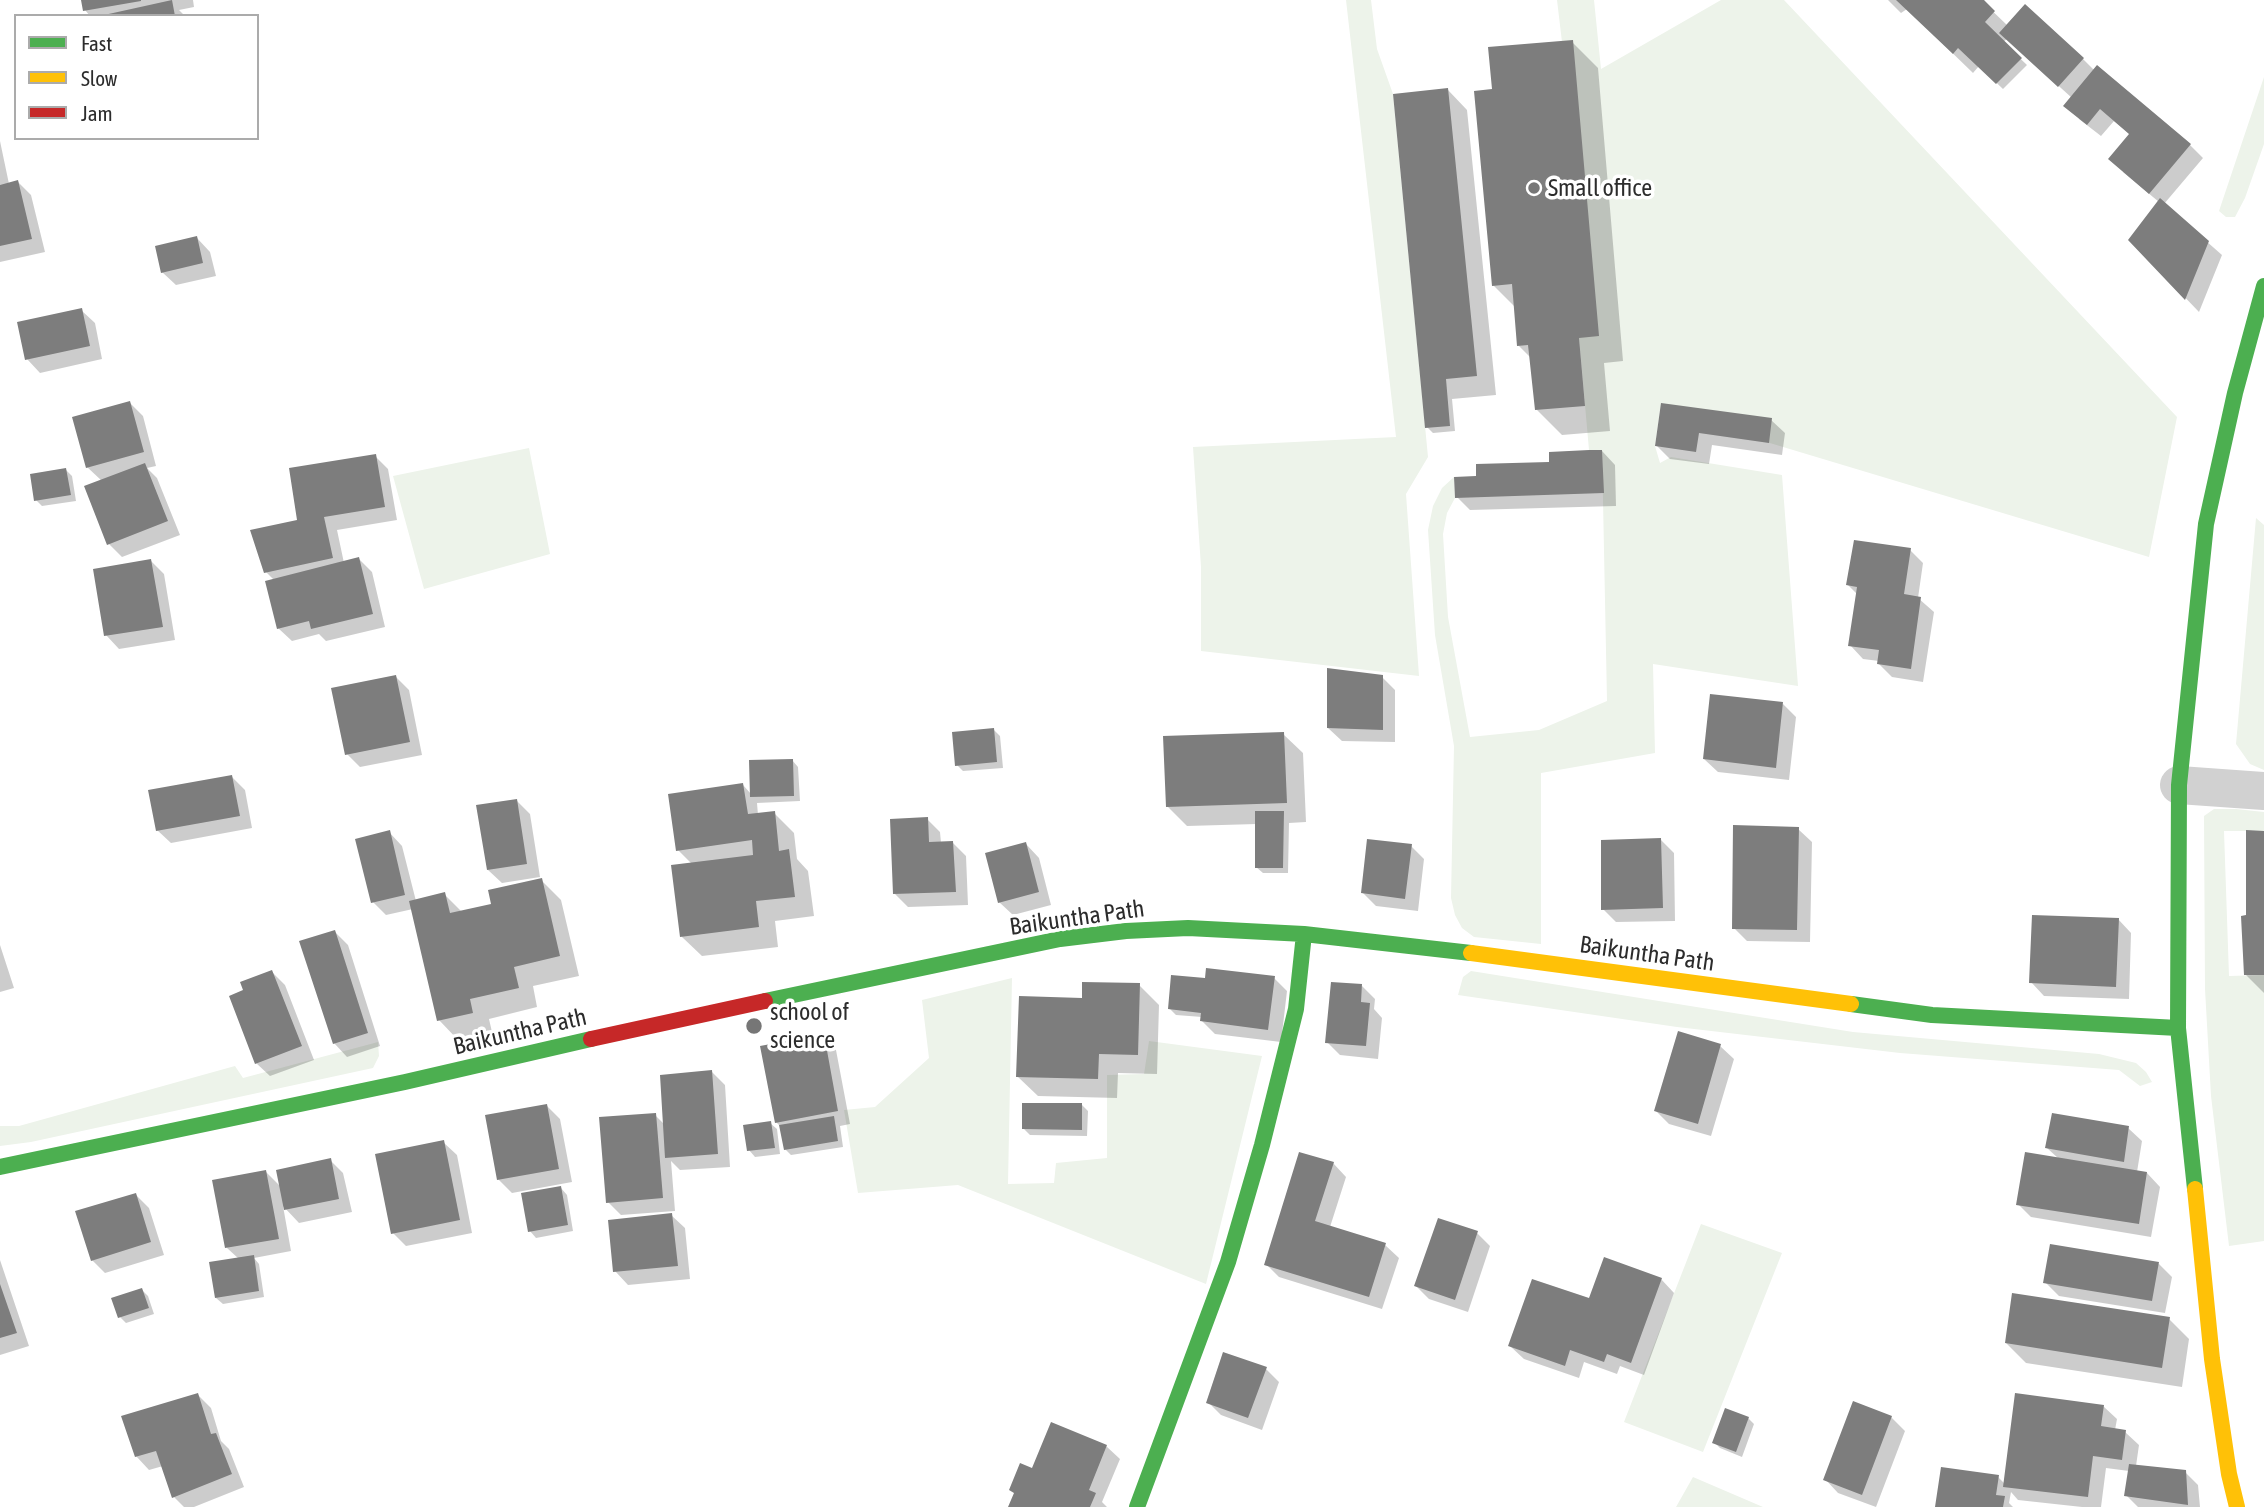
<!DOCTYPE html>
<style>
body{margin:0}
#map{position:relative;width:2264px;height:1507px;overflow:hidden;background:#fff;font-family:"Asap Condensed",sans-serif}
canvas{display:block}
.legend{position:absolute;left:14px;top:14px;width:245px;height:126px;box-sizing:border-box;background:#fff;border:2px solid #ababab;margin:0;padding:9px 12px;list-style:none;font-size:21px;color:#2c2c2c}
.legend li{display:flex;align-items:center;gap:14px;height:35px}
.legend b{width:35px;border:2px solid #ababab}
</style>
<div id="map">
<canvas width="2264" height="1507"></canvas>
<ul class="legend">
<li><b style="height:9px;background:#4caf50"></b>Fast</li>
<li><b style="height:9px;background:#ffc107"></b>Slow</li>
<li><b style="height:9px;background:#c62828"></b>Jam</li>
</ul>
</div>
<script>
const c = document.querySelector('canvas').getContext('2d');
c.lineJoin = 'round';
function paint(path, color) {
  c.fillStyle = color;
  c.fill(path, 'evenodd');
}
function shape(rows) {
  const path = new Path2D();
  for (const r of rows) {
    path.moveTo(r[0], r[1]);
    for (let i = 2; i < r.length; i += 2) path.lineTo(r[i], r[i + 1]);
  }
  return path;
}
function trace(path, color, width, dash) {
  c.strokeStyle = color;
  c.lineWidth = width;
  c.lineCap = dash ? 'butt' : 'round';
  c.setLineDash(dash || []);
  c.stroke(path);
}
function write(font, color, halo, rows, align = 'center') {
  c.font = font + ' "Asap Condensed",sans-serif';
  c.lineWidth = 7;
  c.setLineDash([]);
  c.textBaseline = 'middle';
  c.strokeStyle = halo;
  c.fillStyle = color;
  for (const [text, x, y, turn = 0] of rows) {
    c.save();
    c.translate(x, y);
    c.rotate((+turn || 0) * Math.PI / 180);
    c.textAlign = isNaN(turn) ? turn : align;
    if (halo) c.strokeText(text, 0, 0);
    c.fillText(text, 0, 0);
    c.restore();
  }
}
const green = shape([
 [1346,0,1371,0,1377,49,1393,94,1428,457,1406,494,1419,676,1201,651,1201,567,1193,447,1396,437],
 [1557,0,1594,0,1601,69,1721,0,1784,0,2177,417,2149,557,1660,410,1655,446,1660,463,1671,457,1782,475,1798,686,1653,664,1655,753,1541,773,1541,944,1474,937,1462,928,1455,915,1451,898,1454,746,1435,635,1428,530,1433,506,1442,488,1454,477,1455,498,1447,513,1443,534,1448,617,1470,737,1539,730,1607,701,1602,450,1589,450,1579,338,1562,42],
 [2264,77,2264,144,2245,198,2235,217,2226,217,2219,211],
 [529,448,550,554,424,589,393,476],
 [2256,518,2264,525,2264,770,2250,764,2236,744],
 [2214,809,2236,809,2264,812,2264,831,2224,831,2229,976,2264,975,2264,1241,2229,1246,2211,1096,2205,989,2204,816],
 [1471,971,1853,1032,2099,1054,2136,1063,2146,1072,2152,1082,2140,1086,2119,1070,1900,1053,1677,1027,1458,995,1463,977],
 [1012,978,1008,1184,1054,1183,1056,1163,1107,1158,1107,1075,1144,1074,1149,1041,1262,1056,1206,1284,958,1185,858,1193,844,1110,875,1107,929,1058,922,1000],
 [378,1042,379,1056,373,1068,31,1142,0,1146,0,1126,19,1126,235,1066,243,1078],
 [1701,1224,1782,1253,1703,1452,1624,1422],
 [1693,1477,1763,1507,1676,1507]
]);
const shadow = shape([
 [83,0,193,0,194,7,179,10,185,16,90,16,85,10],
 [1888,0,1981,0,2008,26,2083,59,2095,71,2190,145,2203,158,2164,204,2222,255,2199,312,2130,240,2159,202,2123,172,2131,135,2114,121,2101,136,2079,119,2072,98,2007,39,2003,42,2027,65,2003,89,1979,66,1973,73,1907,9,1901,13],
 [1572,42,1598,68,1623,361,1604,363,1610,431,1562,435,1536,409,1531,358,1518,345,1515,307,1493,285,1494,91],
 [1448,90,1467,110,1496,395,1452,399,1455,431,1433,433,1427,427],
 [0,141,9,184,18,182,31,195,45,252,0,262],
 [197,238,210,252,216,276,176,285,162,272],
 [81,310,95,323,102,359,40,373,27,359],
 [130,403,143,416,156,466,147,468,157,478,180,535,122,557,109,544,102,481,87,467],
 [1663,405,1771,420,1785,433,1782,455,1712,445,1709,464,1670,459,1657,446],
 [1602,451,1615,465,1616,506,1470,510,1457,497,1478,478],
 [375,456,388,469,397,520,337,530,344,563,359,559,372,572,385,627,326,641,319,634,292,641,278,628,274,580,266,572],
 [66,470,72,476,76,501,42,506,36,500],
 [1910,550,1923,563,1918,598,1934,612,1923,682,1892,677,1879,664,1879,661,1863,659,1850,645,1857,594,1848,585],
 [151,561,164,574,175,640,119,649,106,635],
 [396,677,409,690,422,755,360,767,347,754],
 [1382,677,1395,690,1395,742,1342,741,1328,728],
 [1783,704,1796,717,1789,780,1718,772,1704,759],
 [993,729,1000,736,1003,768,963,771,957,765],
 [1283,734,1303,753,1306,822,1289,823,1288,873,1263,873,1256,867,1257,824,1187,826,1167,806],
 [792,760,798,767,800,801,757,803,758,815,774,813,794,833,797,859,808,871,814,916,775,921,778,947,702,956,682,937,692,864,678,850,743,785,751,794],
 [232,777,245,790,252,828,171,843,157,830],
 [517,801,530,814,540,877,502,883,488,870],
 [927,819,940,832,941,843,953,843,966,856,968,905,908,907,895,894],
 [1798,829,1812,842,1810,942,1747,941,1734,928],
 [389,832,402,846,416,901,444,894,462,912,493,905,541,880,561,900,579,976,533,986,537,1007,489,1019,492,1032,458,1040,439,1020,413,909,386,915,373,902],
 [2264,832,2264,993,2246,975,2250,917],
 [1661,840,1674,853,1675,921,1616,922,1603,909],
 [1026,844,1039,858,1051,905,1013,915,999,902],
 [1411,846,1424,859,1418,911,1376,906,1362,892],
 [2118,919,2131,933,2129,999,2044,996,2031,982],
 [335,932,348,945,380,1046,347,1057,334,1043],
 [0,945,14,988,0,992],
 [272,972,285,985,314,1060,270,1076,256,1063,245,991],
 [1274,978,1287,991,1281,1042,1215,1034,1201,1020,1202,1017,1176,1015,1169,1008,1207,980],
 [1139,985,1159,1005,1157,1074,1118,1073,1117,1098,1038,1096,1018,1077,1083,1000],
 [1362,986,1375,999,1374,1009,1382,1018,1378,1059,1340,1055,1327,1042],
 [1679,1033,1720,1046,1734,1059,1711,1136,1669,1124,1656,1111],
 [823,1036,836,1050,850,1124,840,1126,843,1147,791,1155,785,1149,781,1127,776,1122],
 [712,1072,725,1085,730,1167,680,1170,671,1161,675,1211,621,1215,608,1202,655,1115,665,1125],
 [1082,1105,1088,1111,1087,1136,1030,1135,1024,1129],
 [547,1106,560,1119,572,1182,512,1193,498,1179],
 [770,1123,777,1129,780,1154,755,1157,749,1150],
 [2128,1128,2142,1141,2137,1172,2147,1173,2160,1187,2151,1237,2031,1217,2018,1204,2059,1159,2047,1148],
 [443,1142,457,1155,472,1233,406,1246,393,1233],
 [330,1160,343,1173,352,1212,299,1223,283,1206,291,1251,254,1258,259,1264,264,1297,223,1304,216,1298,239,1259,227,1248,266,1172,282,1188],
 [1333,1163,1346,1177,1330,1227,1385,1245,1399,1258,1382,1309,1279,1277,1266,1264],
 [561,1188,567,1195,573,1231,536,1238,530,1231],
 [136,1195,149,1208,164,1255,105,1273,92,1260],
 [671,1215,685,1228,690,1279,628,1285,615,1271],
 [1477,1233,1490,1246,1468,1312,1429,1299,1416,1286],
 [0,1260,29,1346,0,1355],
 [2159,1264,2172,1277,2165,1313,2059,1296,2045,1282],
 [1661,1279,1674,1293,1644,1375,1620,1366,1617,1374,1584,1362,1579,1378,1524,1359,1510,1346,1590,1301],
 [142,1290,148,1296,154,1314,126,1323,120,1317],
 [2169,1319,2189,1339,2182,1387,2026,1363,2006,1343],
 [1266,1369,1279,1382,1262,1430,1221,1415,1208,1402],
 [198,1395,211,1408,221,1441,229,1449,244,1487,194,1507,184,1507,174,1497,163,1466,149,1470,136,1456],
 [1854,1403,1891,1417,1905,1431,1876,1507,1838,1493,1825,1479],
 [2103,1406,2117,1419,2115,1430,2125,1432,2139,1445,2136,1466,2185,1472,2198,1485,2200,1507,2138,1507,2126,1495,2129,1471,2106,1468,2101,1507,2082,1507,2018,1500,2011,1492,2009,1503,2013,1507,1937,1507,1998,1477,2005,1484],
 [1748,1418,1754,1424,1742,1457,1720,1448,1714,1442],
 [1106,1446,1120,1459,1102,1502,1107,1507,1010,1507]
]);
const building = shape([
 [81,0,141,0,141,1,83,11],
 [172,0,175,16,104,16,104,15],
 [1896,0,1984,0,1995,11,1985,22,2022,58,1996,84,1958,48,1953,54],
 [2025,4,2084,58,2058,87,1999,33],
 [1573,40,1599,336,1579,338,1585,406,1535,410,1528,345,1517,346,1512,284,1492,286,1474,91,1492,89,1488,47],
 [2097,65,2191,144,2149,194,2108,159,2129,134,2100,109,2087,125,2063,106],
 [1448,88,1477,376,1446,379,1450,426,1425,428,1393,94],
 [18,180,32,239,0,246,0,185],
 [2160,198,2209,241,2185,300,2128,240],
 [197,236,203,263,161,273,155,246],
 [82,308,90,346,25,360,17,322],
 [130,401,144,452,86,468,72,417],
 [1661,403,1772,418,1769,443,1699,433,1696,452,1655,446],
 [1589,450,1602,450,1604,493,1455,498,1454,477,1476,476,1476,464,1549,462,1549,452],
 [376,454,385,507,324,517,333,558,264,573,250,530,297,520,289,468],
 [145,463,168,521,107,545,84,486],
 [66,468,71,495,34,501,30,474],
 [1854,540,1911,548,1904,594,1921,597,1911,669,1877,664,1879,650,1848,646,1857,587,1846,585],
 [359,557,373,614,311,629,309,621,277,629,265,581],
 [151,559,163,627,104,636,93,569],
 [1327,668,1383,675,1383,730,1327,728],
 [396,675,410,742,345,755,331,688],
 [1710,694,1783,702,1776,768,1703,759],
 [994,728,997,762,955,766,952,732],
 [1284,732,1287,803,1166,807,1163,736],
 [793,759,794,796,750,797,749,760],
 [232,775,240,816,156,831,148,790],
 [743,783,748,814,775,811,779,851,789,849,795,897,756,901,759,927,680,937,671,865,753,855,752,840,676,851,668,794],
 [517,799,527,864,487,870,476,805],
 [1255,811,1284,811,1283,868,1255,868],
 [928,817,929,842,953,841,956,892,893,894,890,819],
 [1733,825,1799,827,1797,930,1732,929],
 [390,830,405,895,371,903,355,839],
 [2246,830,2264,831,2264,975,2244,975,2241,916,2246,915],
 [1661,838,1663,908,1601,910,1601,840],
 [1367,839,1412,844,1405,899,1361,893],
 [1026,842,1039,892,998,903,985,853],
 [542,878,560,956,514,967,519,988,470,999,473,1013,437,1021,409,901,445,892,450,913,491,904,488,890],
 [2032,915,2119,918,2116,987,2029,983],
 [335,930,368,1033,333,1044,299,941],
 [1206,968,1275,976,1268,1030,1200,1021,1201,1013,1168,1009,1171,975,1205,978],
 [272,970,302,1046,255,1064,229,996,243,990,240,982],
 [1082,982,1140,983,1138,1055,1099,1054,1098,1079,1016,1077,1019,996,1082,998],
 [1331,982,1362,984,1361,1002,1370,1003,1366,1046,1325,1043],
 [1678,1031,1721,1044,1698,1124,1654,1111],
 [824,1034,838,1111,775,1123,760,1046],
 [712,1070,718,1154,665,1158,660,1075],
 [1022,1103,1082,1103,1082,1130,1022,1129],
 [547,1104,559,1169,497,1180,485,1115],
 [656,1113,663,1198,606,1203,599,1117],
 [2052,1113,2129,1126,2124,1162,2045,1148],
 [834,1116,838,1141,784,1150,779,1125],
 [771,1121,775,1148,747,1151,743,1125],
 [444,1140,460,1220,391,1234,375,1154],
 [1299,1152,1334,1162,1315,1221,1386,1243,1369,1297,1264,1265],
 [2025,1152,2147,1172,2139,1224,2016,1205],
 [331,1158,339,1199,284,1210,276,1170],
 [266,1170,279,1239,225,1248,212,1180],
 [561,1186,568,1225,528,1232,521,1193],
 [136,1193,151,1242,91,1261,75,1211],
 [672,1213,678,1266,613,1272,608,1220],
 [1438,1218,1478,1231,1455,1300,1414,1286],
 [2050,1244,2159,1262,2152,1301,2043,1283],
 [254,1255,259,1291,215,1298,209,1262],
 [1604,1257,1662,1278,1631,1363,1607,1354,1604,1362,1570,1350,1565,1366,1508,1346,1532,1279,1589,1298],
 [0,1284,17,1333,0,1338],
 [142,1288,149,1308,118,1318,111,1298],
 [2012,1293,2170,1317,2162,1368,2005,1343],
 [1223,1352,1267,1367,1248,1418,1206,1403],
 [198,1393,211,1434,216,1433,232,1474,172,1498,156,1451,135,1457,121,1416],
 [2015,1393,2104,1405,2101,1426,2126,1430,2122,1460,2093,1456,2088,1497,2003,1487],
 [1853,1401,1892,1416,1862,1495,1823,1480],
 [1725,1408,1749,1417,1736,1452,1712,1443],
 [1051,1422,1107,1445,1089,1490,1096,1493,1090,1507,1008,1507,1014,1493,1009,1490,1020,1463,1032,1468],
 [2129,1464,2186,1470,2188,1505,2124,1496],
 [1941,1467,1999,1475,1996,1495,2005,1496,2003,1507,1935,1507]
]);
const street = shape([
 [2179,785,2264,791]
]);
const fast = shape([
 [765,1001,1060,939,1126,931,1188,928,1304,934,1471,953],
 [1851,1004,1932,1015,2178,1028],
 [0,1167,405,1082,591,1039],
 [2195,1189,2178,1028,2179,785,2206,524,2235,393,2264,286],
 [1137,1507,1228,1262,1262,1145,1296,1009,1304,934]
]);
const slow = shape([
 [1471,953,1851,1004],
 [2195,1189,2212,1359,2229,1474,2237,1507]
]);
const jam = shape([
 [591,1039,765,1001]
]);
const markers = [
 [1534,188,7,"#767676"],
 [754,1026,9,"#767676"]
];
const poiNames = [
 ["Small office",1548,188],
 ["school of",770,1012],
 ["science",770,1040]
];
const streetNames = [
 ["Baikuntha Path",1077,918,-8],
 ["Baikuntha Path",1647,954,8],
 ["Baikuntha Path",520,1032,-13]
];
paint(green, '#edf3ea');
paint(shadow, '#0003');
paint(building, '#7d7d7d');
trace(street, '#d1d1d1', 38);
trace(fast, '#4caf50', 16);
trace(slow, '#ffc107', 16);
trace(jam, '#c62828', 16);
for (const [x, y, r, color] of markers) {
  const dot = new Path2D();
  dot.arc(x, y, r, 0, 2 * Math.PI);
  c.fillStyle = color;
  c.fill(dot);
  trace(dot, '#fff', 2.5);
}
write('24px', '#2c2c2c', '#fff', poiNames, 'left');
write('24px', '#2c2c2c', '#fff', streetNames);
</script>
